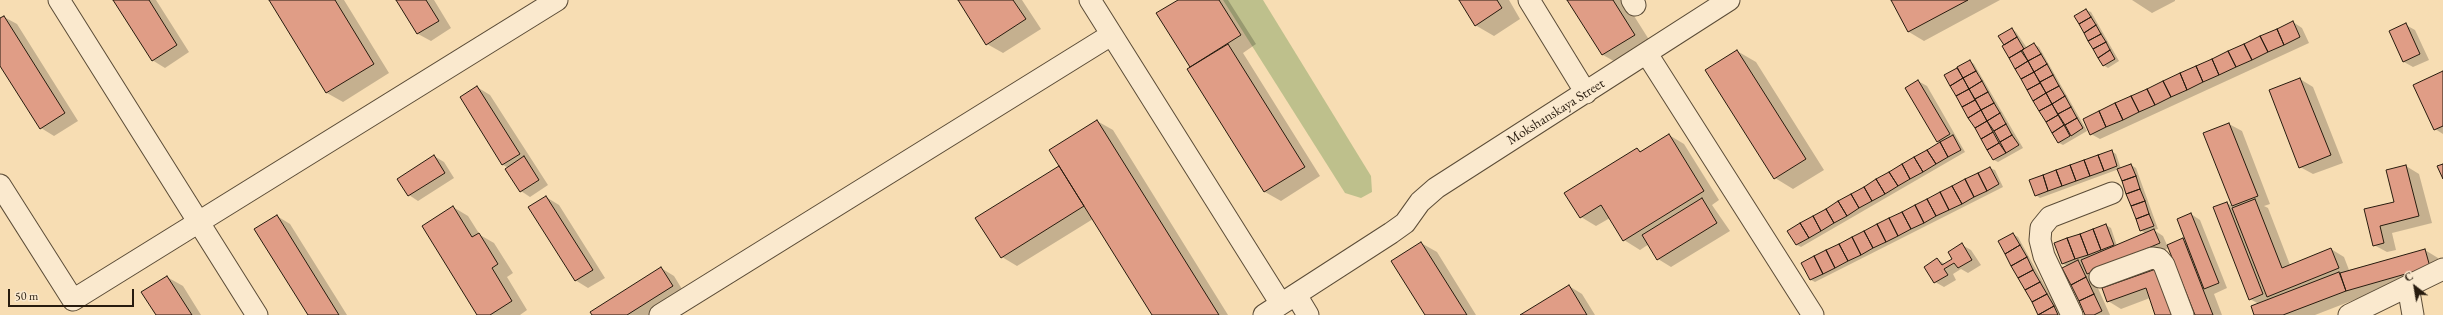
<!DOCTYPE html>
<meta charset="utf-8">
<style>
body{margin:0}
#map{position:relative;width:2443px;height:315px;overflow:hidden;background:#f7ddb3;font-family:"EB Garamond",serif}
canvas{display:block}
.north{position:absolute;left:2395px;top:267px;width:40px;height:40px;-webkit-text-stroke:3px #fae9ce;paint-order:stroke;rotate:329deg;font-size:11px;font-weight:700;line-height:16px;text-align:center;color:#271b0e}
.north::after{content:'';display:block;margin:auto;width:14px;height:18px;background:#271b0e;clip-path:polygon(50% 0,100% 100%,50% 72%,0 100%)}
.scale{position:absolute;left:8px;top:289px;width:126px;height:18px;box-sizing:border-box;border:2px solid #271b0e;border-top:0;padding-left:5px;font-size:12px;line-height:14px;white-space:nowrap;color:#271b0e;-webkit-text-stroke:3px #fae9ce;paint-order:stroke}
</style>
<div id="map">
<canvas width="2443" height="315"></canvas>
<div class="north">С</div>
<div class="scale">50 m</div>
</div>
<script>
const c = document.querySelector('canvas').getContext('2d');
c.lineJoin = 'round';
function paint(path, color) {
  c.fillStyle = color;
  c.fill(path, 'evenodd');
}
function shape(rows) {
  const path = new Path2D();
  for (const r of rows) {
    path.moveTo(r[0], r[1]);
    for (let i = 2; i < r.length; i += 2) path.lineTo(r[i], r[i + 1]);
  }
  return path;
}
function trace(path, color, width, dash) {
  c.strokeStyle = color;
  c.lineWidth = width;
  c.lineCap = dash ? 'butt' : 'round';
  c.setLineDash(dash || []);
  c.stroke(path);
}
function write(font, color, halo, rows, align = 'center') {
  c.font = font + ' "EB Garamond",serif';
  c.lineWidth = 3;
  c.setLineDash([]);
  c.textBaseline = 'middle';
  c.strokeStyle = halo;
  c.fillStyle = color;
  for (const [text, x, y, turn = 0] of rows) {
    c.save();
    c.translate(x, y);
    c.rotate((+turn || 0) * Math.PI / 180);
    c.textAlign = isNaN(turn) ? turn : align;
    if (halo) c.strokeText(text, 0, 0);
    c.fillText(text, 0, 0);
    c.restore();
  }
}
const green = shape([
 [1223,0,1263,0,1371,176,1372,192,1361,198,1345,193]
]);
const shadow = shape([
 [114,0,156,0,189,52,165,68,152,60],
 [270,0,344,0,389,73,343,102,327,93],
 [397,0,434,0,451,28,431,41,418,34],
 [959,0,1022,0,1041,29,1003,53,987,44],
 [1180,0,1228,0,1256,44,1243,53,1320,176,1281,201,1265,192,1189,69,1191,68,1158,14],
 [1460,0,1509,0,1520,19,1494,36,1475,25],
 [1569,0,1624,0,1653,46,1621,65,1603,55],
 [1892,0,2000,0,1924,41,1909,32],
 [2132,0,2175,0,2175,1,2152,13],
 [2086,10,2091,12,2119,61,2108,68,2103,65],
 [4,17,17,24,78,121,54,136,41,128,0,64,0,19],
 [2293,22,2302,28,2309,43,2100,139,2091,134],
 [2406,25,2415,30,2429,60,2413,67,2404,62],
 [2012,29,2016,32,2027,48,2034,44,2039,47,2087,131,2063,145,2059,143,2003,47],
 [1737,51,1756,62,1824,170,1793,189,1775,178],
 [1970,61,1974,64,2023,148,1998,162,1994,160,1945,75],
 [2443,72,2443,134,2435,129],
 [2300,79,2313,87,2343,163,2313,174,2300,167],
 [1918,81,1927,86,1965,152,1801,247,1797,245,1941,143,1937,141],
 [477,87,490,95,548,185,530,197,521,191,509,168,503,165,461,97],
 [1097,121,1113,130,1228,315,1153,315,1093,219,1017,266,1002,257,1060,166],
 [2229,124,2242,131,2270,204,2264,206,2268,208,2290,265,2331,249,2344,257,2349,270,2425,250,2438,258,2442,275,2359,298,2315,315,2255,315,2259,304,2250,299,2227,203,2232,206],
 [1669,135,1684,144,1719,200,1712,205,1730,231,1671,267,1658,259,1649,244,1640,250,1624,240,1610,218,1596,226,1581,217,1637,149,1642,152],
 [2111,151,2116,154,2121,169,2131,165,2136,168,2158,229,2154,230,2163,236,2167,245,2183,240,2186,242,2191,214,2200,220,2227,288,2214,294,2222,315,2196,315,2169,248,2097,278,2092,275,2110,315,2086,315,2068,266,2063,264,2106,225,2111,228,2117,246,2146,234,2141,230,2119,169,2040,198,2036,195],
 [434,156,444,162,454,178,418,201,409,195],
 [2406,166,2419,174,2432,223,2392,233,2396,250,2387,252,2374,245,2365,210,2395,203],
 [1990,168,1995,170,2003,187,1815,282,1811,280,1802,263],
 [546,197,559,205,605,278,588,288,575,280],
 [453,207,468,216,480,235,494,243,513,273,507,277,527,310,520,315,478,315],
 [277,216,290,224,347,315,309,315],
 [2013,234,2018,237,2061,315,2040,315],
 [1421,243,1437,252,1476,315,1426,315],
 [1962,245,1971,250,1981,265,1968,273,1961,269,1953,274,1956,280,1944,287,1935,282,1938,260,1945,264,1953,259],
 [661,268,674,276,685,294,652,315,593,315],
 [2156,270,2156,315,2150,298,2121,309,2108,301],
 [167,277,183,286,201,315,157,315],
 [1569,286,1582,294,1595,315,1522,315]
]);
const building = shape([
 [113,0,149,0,177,45,152,61,113,0],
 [269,0,335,0,374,64,326,93,269,0],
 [396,0,426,0,439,21,417,34,396,0],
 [958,0,1013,0,1026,19,986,45,958,0],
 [1178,0,1219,0,1241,35,1190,67,1156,13,1178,0],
 [1459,0,1497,0,1502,8,1475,26,1459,0],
 [1567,0,1613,0,1635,35,1602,55,1567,0],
 [1891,0,1968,0,1908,32,1891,0],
 [2086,9,2091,17,2079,24,2074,16,2086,9],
 [4,16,65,113,40,129,0,66,0,18,4,16],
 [2091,17,2096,25,2084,33,2079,24,2091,17],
 [2293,21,2300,37,2284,45,2277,29,2293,21],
 [2406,23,2420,54,2403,62,2389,31,2406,23],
 [2096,25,2101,34,2088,41,2084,33,2096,25],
 [2012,28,2017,37,2004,45,1998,36,2012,28],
 [2277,29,2284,45,2268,52,2260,36,2277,29],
 [2101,34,2106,42,2093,49,2088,41,2101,34],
 [2260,36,2268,52,2252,60,2244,44,2260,36],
 [2017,37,2024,49,2009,58,2002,46,2017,37],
 [2106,42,2110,50,2098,58,2093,49,2106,42],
 [2034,43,2041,54,2028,61,2022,50,2034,43],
 [1228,44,1305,167,1264,192,1187,69,1228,44],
 [2244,44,2252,60,2236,67,2228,51,2244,44],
 [1737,50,1806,159,1774,179,1705,70,1737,50],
 [2110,50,2115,59,2103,66,2098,58,2110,50],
 [2021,51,2028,61,2015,69,2009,58,2021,51],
 [2228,51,2236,67,2219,75,2212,59,2228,51],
 [2041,54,2047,64,2034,72,2028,61,2041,54],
 [2212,59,2219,75,2203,82,2196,66,2212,59],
 [1970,60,1976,71,1963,78,1957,67,1970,60],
 [2028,61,2034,72,2021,79,2015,69,2028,61],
 [2047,64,2053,75,2040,82,2034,72,2047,64],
 [2196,66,2203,82,2187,90,2180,73,2196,66],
 [1957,68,1963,78,1950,86,1944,75,1957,68],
 [1976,71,1982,81,1969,89,1963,78,1976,71],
 [2443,71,2443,126,2434,130,2413,85,2443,71],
 [2034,72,2040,83,2027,90,2021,79,2034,72],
 [2180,73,2187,90,2171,97,2163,81,2180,73],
 [2053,75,2059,86,2046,93,2040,82,2053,75],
 [1963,78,1969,89,1956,96,1950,86,1963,78],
 [2300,78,2331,155,2299,168,2269,90,2300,78],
 [1918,80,1950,134,1937,142,1905,88,1918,80],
 [1982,81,1988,92,1975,99,1969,89,1982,81],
 [2163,81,2171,97,2155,105,2147,89,2163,81],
 [2040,83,2046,93,2033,101,2027,90,2040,83],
 [477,86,520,154,502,165,460,97,477,86],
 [2059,86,2065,96,2052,104,2046,93,2059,86],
 [1969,89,1975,100,1962,107,1956,96,1969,89],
 [2147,89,2155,105,2139,112,2131,96,2147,89],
 [1988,92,1994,103,1981,110,1975,99,1988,92],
 [2046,93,2052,104,2039,111,2033,101,2046,93],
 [2065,96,2071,107,2058,114,2052,104,2065,96],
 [2131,96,2139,112,2123,120,2115,103,2131,96],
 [1975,100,1981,110,1968,118,1962,107,1975,100],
 [1994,103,2000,113,1987,121,1981,110,1994,103],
 [2115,103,2123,120,2106,127,2099,111,2115,103],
 [2052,104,2058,115,2046,122,2039,111,2052,104],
 [2071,107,2077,118,2065,125,2058,114,2071,107],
 [1981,110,1987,121,1975,128,1968,118,1981,110],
 [2099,111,2106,127,2090,135,2083,119,2099,111],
 [2000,113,2006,124,1994,131,1987,121,2000,113],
 [2058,115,2064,125,2052,133,2046,122,2058,115],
 [2077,118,2083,128,2071,136,2065,125,2077,118],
 [1097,120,1219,315,1152,315,1049,150,1097,120],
 [1987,121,1993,132,1981,139,1975,128,1987,121],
 [2229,123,2258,196,2232,206,2203,133,2229,123],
 [2006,124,2012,135,2000,142,1994,131,2006,124],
 [2064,125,2070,136,2058,143,2052,133,2064,125],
 [1993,132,1999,143,1987,150,1981,139,1993,132],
 [1669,134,1704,191,1623,241,1601,205,1580,218,1564,193,1637,148,1640,152,1669,134],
 [1953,135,1961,150,1948,157,1940,142,1953,135],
 [2012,135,2019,145,2006,153,2000,142,2012,135],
 [1940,142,1948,157,1936,164,1927,150,1940,142],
 [1999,143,2006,153,1993,160,1987,150,1999,143],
 [1927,150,1936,164,1923,172,1914,157,1927,150],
 [2112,150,2117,166,2104,171,2098,155,2112,150],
 [434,155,445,173,408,196,397,179,434,155],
 [2098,155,2104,171,2090,176,2084,160,2098,155],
 [524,156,539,180,520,192,505,169,524,156],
 [1914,157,1923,172,1910,179,1902,164,1914,157],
 [2084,160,2090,176,2076,181,2070,165,2084,160],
 [1902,164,1910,179,1898,186,1889,172,1902,164],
 [2131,164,2136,176,2122,181,2117,169,2131,164],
 [2443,164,2443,179,2437,166,2443,164],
 [2070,165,2076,181,2062,186,2056,170,2070,165],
 [2406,165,2419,216,2380,226,2384,243,2373,246,2364,209,2394,202,2386,170,2406,165],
 [1059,166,1084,206,1001,258,975,218,1059,166],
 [1990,167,1999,184,1987,191,1978,173,1990,167],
 [2056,170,2062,186,2048,191,2043,175,2056,170],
 [1889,172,1898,186,1885,194,1876,179,1889,172],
 [1978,173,1987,191,1974,197,1965,179,1978,173],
 [2043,175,2048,191,2035,196,2029,180,2043,175],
 [2136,176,2140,189,2126,194,2122,181,2136,176],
 [1876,179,1885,194,1872,201,1864,187,1876,179],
 [1965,179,1974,197,1962,204,1952,186,1965,179],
 [1952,186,1962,204,1949,210,1940,192,1952,186],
 [1864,187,1872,201,1859,208,1851,194,1864,187],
 [2140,189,2145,201,2131,206,2126,194,2140,189],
 [1940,192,1949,210,1936,216,1927,199,1940,192],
 [1851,194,1859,208,1847,216,1838,201,1851,194],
 [546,196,593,270,575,281,528,207,546,196],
 [1702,198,1717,223,1657,260,1642,235,1702,198],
 [1927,199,1936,216,1924,223,1915,205,1927,199],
 [2255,199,2282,268,2331,248,2339,268,2267,297,2232,208,2255,199],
 [1838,201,1847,216,1834,223,1826,209,1838,201],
 [2145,201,2149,214,2136,219,2131,206,2145,201],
 [2227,202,2263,294,2249,300,2213,207,2227,202],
 [1915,205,1924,223,1911,229,1902,212,1915,205],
 [453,206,472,237,479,233,498,264,492,268,512,301,490,315,477,315,422,226,453,206],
 [1826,209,1834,223,1821,231,1813,216,1826,209],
 [1902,212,1911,229,1898,236,1889,218,1902,212],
 [2191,213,2219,283,2204,289,2177,219,2191,213],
 [2149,214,2154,226,2140,231,2136,219,2149,214],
 [277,215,339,315,308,315,254,229,277,215],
 [1813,216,1821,231,1809,238,1800,223,1813,216],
 [1889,218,1898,236,1886,242,1877,224,1889,218],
 [1800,223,1809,238,1796,245,1787,231,1800,223],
 [1877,224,1886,242,1873,248,1864,231,1877,224],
 [2106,224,2114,245,2101,250,2093,229,2106,224],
 [2093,229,2101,250,2088,255,2080,234,2093,229],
 [2154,229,2160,243,2087,274,2081,260,2154,229],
 [1864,231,1873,248,1861,255,1852,237,1864,231],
 [2013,233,2020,245,2005,254,1998,241,2013,233],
 [2080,234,2088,255,2075,259,2067,238,2080,234],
 [1852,237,1861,255,1848,261,1839,244,1852,237],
 [2067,238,2075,259,2062,264,2054,243,2067,238],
 [2183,238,2213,315,2195,315,2167,245,2183,238],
 [1421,242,1467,315,1425,315,1391,261,1421,242],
 [1962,243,1972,260,1958,268,1954,263,1944,269,1948,275,1934,283,1924,267,1937,258,1942,265,1952,259,1948,252,1962,243],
 [1839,244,1848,261,1835,268,1826,250,1839,244],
 [2020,245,2027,257,2011,266,2005,254,2020,245],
 [2425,249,2430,267,2346,291,2340,273,2425,249],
 [1826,250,1835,268,1823,274,1814,256,1826,250],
 [1814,256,1823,274,1810,280,1801,263,1814,256],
 [2027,257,2033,270,2018,278,2011,266,2027,257],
 [2078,260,2086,277,2071,285,2062,268,2078,260],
 [661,267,673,286,627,315,592,315,590,312,661,267],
 [2156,269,2172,315,2155,315,2146,288,2107,302,2102,288,2156,269],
 [2033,270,2040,282,2025,290,2018,278,2033,270],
 [2339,272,2346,291,2283,315,2254,315,2251,306,2339,272],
 [167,276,192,315,156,315,141,292,167,276],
 [2086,277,2094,294,2079,301,2071,285,2086,277],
 [2040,282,2047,294,2032,302,2025,290,2040,282],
 [1569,285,1587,315,1520,315,1569,285],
 [2047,294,2054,306,2038,315,2032,302,2047,294],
 [2094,294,2102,311,2094,315,2085,315,2079,301,2094,294],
 [2054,306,2058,315,2038,315,2054,306]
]);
const minor = shape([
 [59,0,257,315],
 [1090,0,1281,304],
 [1529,0,1586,93],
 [1632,0,1635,5],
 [1647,54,1813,315],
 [0,185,73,300,557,0],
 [2100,277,2152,258,2159,259,2164,265,2183,315],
 [2408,286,2413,315],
 [1296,295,1308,315],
 [660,315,1111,35],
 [1264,315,1391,233,1405,223,1420,202,1436,188,1729,0],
 [2072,315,2044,256,2040,240,2041,228,2050,217,2112,193],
 [2349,315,2443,269]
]);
const streetNames = [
 ["Mokshanskaya Street",1556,112,-32]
];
paint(green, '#bec08c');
paint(shadow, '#0003');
paint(building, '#e09d86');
trace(building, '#271b0e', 1);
trace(minor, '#5b4c37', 23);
trace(minor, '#fae9ce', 21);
write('14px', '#271b0e', '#fae9ce', streetNames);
</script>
